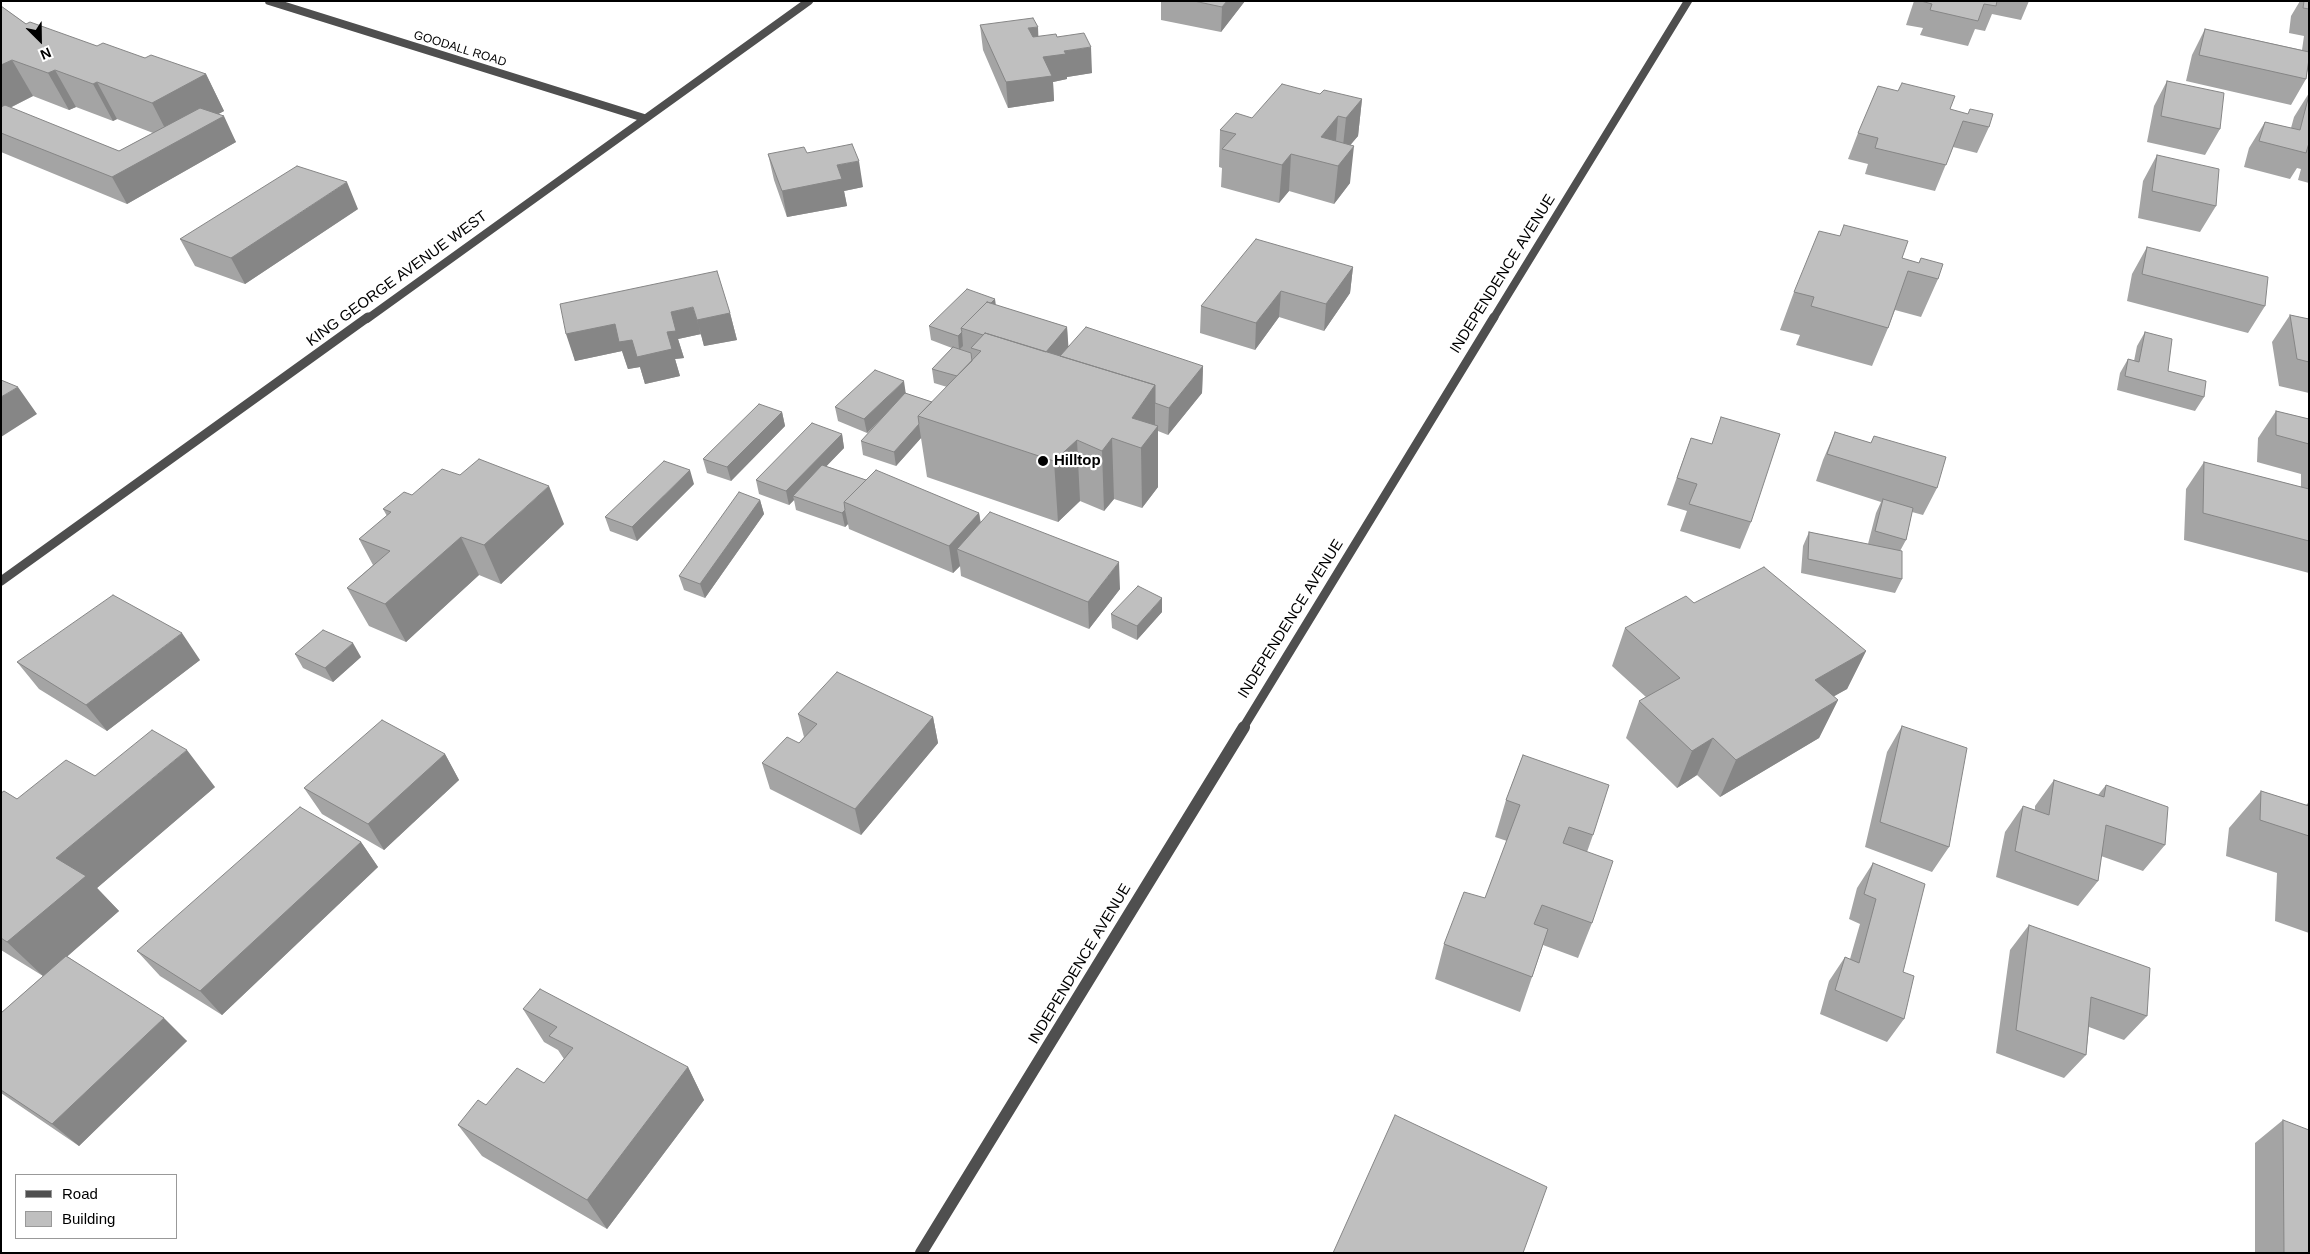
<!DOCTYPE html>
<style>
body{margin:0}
#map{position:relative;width:2310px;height:1254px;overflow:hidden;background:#fff;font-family:Arial,sans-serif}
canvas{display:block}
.frame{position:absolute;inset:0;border:2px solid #000;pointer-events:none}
.legend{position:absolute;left:15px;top:1174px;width:162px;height:65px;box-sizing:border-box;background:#fff;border:1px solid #999;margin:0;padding:6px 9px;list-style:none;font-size:15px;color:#000}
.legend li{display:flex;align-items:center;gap:10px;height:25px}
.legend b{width:25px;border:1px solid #999}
.north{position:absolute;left:15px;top:15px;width:50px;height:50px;-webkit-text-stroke:4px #fff;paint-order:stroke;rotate:157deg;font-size:14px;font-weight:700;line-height:20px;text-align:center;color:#000}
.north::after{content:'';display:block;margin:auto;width:18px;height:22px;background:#000;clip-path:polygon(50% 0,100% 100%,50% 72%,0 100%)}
</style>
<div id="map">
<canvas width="2310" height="1254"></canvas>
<div class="frame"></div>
<ul class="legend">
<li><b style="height:6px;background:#4f4f4f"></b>Road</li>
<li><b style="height:14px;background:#bfbfbf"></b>Building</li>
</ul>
<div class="north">N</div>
</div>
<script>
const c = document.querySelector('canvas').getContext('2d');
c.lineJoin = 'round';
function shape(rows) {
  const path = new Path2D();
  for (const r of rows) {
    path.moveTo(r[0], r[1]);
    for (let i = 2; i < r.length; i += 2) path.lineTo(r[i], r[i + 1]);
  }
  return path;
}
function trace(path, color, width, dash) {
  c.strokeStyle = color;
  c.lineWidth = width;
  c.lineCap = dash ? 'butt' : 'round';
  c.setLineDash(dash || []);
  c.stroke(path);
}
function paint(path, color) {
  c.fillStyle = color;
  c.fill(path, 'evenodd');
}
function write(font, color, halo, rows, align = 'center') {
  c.font = font + ' Arial,sans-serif';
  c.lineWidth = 4.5;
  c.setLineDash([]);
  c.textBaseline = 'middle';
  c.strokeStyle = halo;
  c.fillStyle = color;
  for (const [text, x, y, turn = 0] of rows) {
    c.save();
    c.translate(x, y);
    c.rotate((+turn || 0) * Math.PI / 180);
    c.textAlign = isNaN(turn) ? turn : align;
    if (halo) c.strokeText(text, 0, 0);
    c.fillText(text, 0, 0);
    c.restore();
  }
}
const streetFar2 = shape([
 [269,1,644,118],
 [367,319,809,1],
 [1493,319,1688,1]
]);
const streetFar1 = shape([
 [1,581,368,317],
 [1243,728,1494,317]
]);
const street = shape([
 [921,1253,1244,727]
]);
const wall = shape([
 [1161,1,1245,1,1221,32,1161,20],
 [1914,1,2029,1,2021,20,1992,14,1985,31,1975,29,1968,46,1920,35,1923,28,1906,25],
 [2300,1,2309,1,2309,59,2306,79,2291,105,2186,81,2192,55,2205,29,2302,50,2304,36,2289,33,2291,16],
 [1,6,26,24,97,46,145,58,206,74,224,111,218,114,236,142,127,204,1,152],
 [33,96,69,110,76,107,113,121,117,119,153,133,119,151,10,108],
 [980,25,1038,36,1057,37,1092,73,1067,77,1067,79,1053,82,1054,101,1008,108,983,50],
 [2167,81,2220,129,2205,155,2147,142,2154,106],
 [2309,93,2309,183,2298,180,2301,169,2297,168,2290,179,2244,167,2249,148,2265,122,2291,128,2294,117],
 [1320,94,1362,99,1358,136,1350,145,1350,183,1334,204,1289,191,1279,203,1221,187,1222,168,1219,167,1220,130,1252,118],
 [1950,109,1989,127,1977,153,1953,147,1935,191,1865,174,1868,164,1848,159,1858,133],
 [807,153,863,187,844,191,847,206,787,217,774,180,768,154],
 [2157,155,2216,206,2200,232,2138,218,2143,181],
 [358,209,245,284,195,266,180,239],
 [2147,247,2265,306,2248,333,2127,301,2132,274],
 [1902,258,1919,263,1921,258,1938,279,1921,317,1895,310,1888,328,1872,366,1796,345,1800,335,1780,330,1794,292],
 [1353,267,1350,293,1324,331,1279,317,1255,350,1200,333,1201,306],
 [560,304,730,313,737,340,704,346,701,334,678,339,684,358,675,359,680,376,645,384,640,367,628,369,622,351,575,361],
 [996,305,1067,327,1068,347,1203,366,1202,393,1168,435,1158,431,1158,487,1142,508,1114,499,1104,511,1080,501,1058,522,927,477,921,438,896,466,863,455,861,441,884,416,867,433,838,421,835,407,905,393,932,402,947,387,934,383,932,369,952,348,931,340,929,326],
 [2290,315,2309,319,2309,393,2279,386,2272,342],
 [2145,332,2168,371,2204,397,2195,411,2117,390,2120,373,2128,359,2134,361,2137,346],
 [2276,411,2309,419,2309,573,2184,540,2186,489,2204,462,2301,487,2301,474,2257,462,2258,438],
 [782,412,785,426,731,481,707,473,703,459],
 [1835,432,1871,443,1874,436,1937,488,1923,515,1912,512,1906,540,1900,551,1902,579,1895,593,1801,573,1803,546,1809,532,1868,544,1876,513,1881,502,1816,481,1823,460],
 [842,434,844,448,826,466,866,480,979,513,981,523,1120,589,1089,629,961,576,960,566,953,573,849,529,848,524,845,527,796,510,794,500,789,505,759,494,756,480],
 [1691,438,1751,522,1740,549,1680,531,1687,511,1667,505],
 [694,484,637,541,610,531,605,517],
 [412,495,564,524,501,584,479,575,406,642,369,626,347,588,373,565,359,539,387,516,383,509],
 [760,500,764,514,705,598,684,590,679,576],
 [1694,603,1866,651,1847,689,1833,696,1838,700,1819,738,1720,797,1697,775,1677,788,1626,738,1639,701,1646,697,1612,666,1625,628],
 [1162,612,1137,640,1112,628,1111,614],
 [295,654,361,657,333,682,303,668],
 [200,660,107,731,39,689,17,662],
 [798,714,933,717,938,743,861,835,770,789,762,763,799,743,804,737],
 [1902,726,1949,847,1932,872,1865,847,1887,752],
 [445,754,459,780,384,850,322,814,304,788],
 [1523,755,1593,835,1587,852,1592,923,1578,958,1543,945,1520,1012,1435,979,1444,944,1485,898,1507,841,1495,837,1506,800],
 [95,776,215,787,97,888,119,911,67,956,187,1041,79,1146,1,1093,1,1013,43,976,1,950,1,793,17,799],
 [2054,780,2098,795,2106,785,2165,845,2143,871,2101,856,2098,881,2078,906,1996,877,2005,832,2023,806,2035,810,2035,806],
 [2261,791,2306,805,2309,802,2309,933,2275,921,2277,873,2226,856,2229,828],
 [361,842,378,867,222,1015,160,976,137,951],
 [1873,863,1903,972,1904,1019,1887,1042,1820,1014,1829,981,1845,957,1850,959,1860,924,1849,919,1857,888],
 [2029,925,2147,1016,2124,1040,2089,1027,2086,1055,2064,1078,1996,1053,2010,950],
 [523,1009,688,1067,704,1100,607,1229,482,1156,458,1125,486,1105,544,1083,564,1059,558,1050,544,1042],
 [2283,1120,2309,1253,2255,1253,2255,1143]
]);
const shadedWall = shape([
 [1227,1,1245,1,1221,32,1222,7],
 [1038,27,1039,52,1028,28],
 [1091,47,1092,73,1067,77,1067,79,1053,82,1054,101,1008,108,1006,82,1043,57,1064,51],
 [12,60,33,96,1,112,1,65],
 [55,70,76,107,69,110,48,73],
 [206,74,224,111,171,140,152,103],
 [97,82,117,119,113,121,93,84],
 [1362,99,1358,136,1342,155,1346,118],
 [224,116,236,142,127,204,112,177],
 [1338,116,1335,153,1321,137],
 [1354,146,1350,183,1334,204,1338,166],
 [1291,154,1289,191,1279,203,1282,165],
 [859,161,863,187,844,191,847,206,787,217,782,191,837,165],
 [347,182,358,209,245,284,231,258],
 [1353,267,1350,293,1324,331,1326,304],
 [1281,291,1279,317,1255,350,1256,323],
 [995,299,997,313,965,329],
 [693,307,701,334,678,339,684,358,675,359,680,376,645,384,640,367,628,369,622,351,575,361,566,334,615,324,667,332,671,312],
 [730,313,737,340,704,346,697,320],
 [1067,327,1069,354,1056,370,1043,355],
 [962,332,963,346,959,350,958,336],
 [1203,366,1202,393,1168,435,1169,408],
 [904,381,906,395,867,433,864,419],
 [1155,385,1155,429,1158,426,1158,487,1142,508,1141,448,1132,418],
 [18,387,37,414,1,437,1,397],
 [782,412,785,426,731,481,727,467],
 [919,424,921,438,896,466,894,452],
 [842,434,844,448,797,497,793,496,794,500,789,505,786,491],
 [1112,438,1114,499,1104,511,1102,451],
 [1077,440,1080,501,1058,522,1054,461],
 [690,470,694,484,637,541,632,527],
 [549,486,564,524,501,584,484,545],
 [760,500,764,514,705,598,700,584],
 [845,510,848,524,845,527,842,513],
 [979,513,983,540,957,549,960,566,953,573,949,546],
 [461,537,479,575,406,642,385,604],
 [1119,562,1120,589,1089,629,1088,602],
 [1162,598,1162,612,1137,640,1137,626],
 [182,633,200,660,107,731,86,705],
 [353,643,361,657,333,682,325,668],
 [1866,651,1847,689,1796,718,1815,680],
 [1838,700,1819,738,1720,797,1736,760],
 [933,717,938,743,861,835,855,809],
 [1713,738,1697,775,1677,788,1692,751],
 [187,750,215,787,97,888,119,911,44,977,7,942,56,858],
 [445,754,459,780,384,850,368,824],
 [361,842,378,867,222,1015,200,991],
 [164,1018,187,1041,79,1146,52,1124],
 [688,1067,704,1100,607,1229,587,1200]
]);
const building = shape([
 [1194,1,1227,1,1222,7,1194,1],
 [1921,1,1997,1,1996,6,1984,4,1978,21,1930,10,1932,4,1921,1],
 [2304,1,2309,1,2309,9,2303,8,2304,1],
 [1,6,26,24,30,22,97,46,103,43,145,58,151,55,206,74,152,103,97,82,93,84,55,70,48,73,12,60,1,65,1,6],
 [1033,18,1038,27,1028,28,1033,37,1056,34,1057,37,1084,33,1091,47,1064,51,1066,54,1043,57,1052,76,1006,82,980,25,1033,18],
 [2205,29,2309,52,2309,59,2306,79,2199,55,2205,29],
 [2167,81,2224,93,2220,129,2161,116,2167,81],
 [1902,83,1955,96,1950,109,1968,114,1970,109,1993,114,1989,127,1963,121,1946,165,1875,148,1878,138,1858,133,1878,86,1898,91,1902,83],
 [1282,84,1320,94,1324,90,1362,99,1346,118,1338,116,1321,137,1354,146,1338,166,1291,154,1282,165,1222,149,1236,134,1220,130,1236,113,1252,118,1282,84],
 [2309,95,2309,143,2306,153,2259,141,2265,122,2300,130,2309,95],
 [5,105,119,151,200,108,224,116,112,177,1,133,1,107,5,105],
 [852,144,859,161,837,165,842,179,782,191,768,154,804,147,807,153,852,144],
 [2157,155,2219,169,2216,206,2152,191,2157,155],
 [297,166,347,182,231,258,180,239,297,166],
 [1844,225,1908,241,1902,258,1919,263,1921,258,1943,264,1938,279,1908,271,1888,328,1811,306,1814,297,1794,292,1819,231,1840,236,1844,225],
 [1256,239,1353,267,1326,304,1281,291,1256,323,1201,306,1256,239],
 [2147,247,2268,277,2265,306,2142,274,2147,247],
 [717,271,730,313,697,320,693,307,671,312,676,331,667,332,672,349,637,357,632,340,619,342,615,324,566,334,560,304,717,271],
 [967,289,995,299,991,303,987,302,961,328,962,332,958,336,929,326,967,289],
 [987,302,1067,327,1046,352,985,333,983,335,961,328,987,302],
 [2290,315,2309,319,2309,362,2297,359,2290,315],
 [1086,327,1203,366,1169,408,1155,403,1155,385,1060,356,1086,327],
 [2145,332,2172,339,2168,371,2206,381,2204,397,2125,376,2128,359,2139,362,2145,332],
 [985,333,1155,385,1132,418,1158,426,1141,448,1112,438,1102,451,1077,440,1054,461,918,416,981,351,971,348,985,333],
 [953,347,971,353,972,361,957,376,932,369,953,347],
 [875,370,904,381,864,419,835,407,875,370],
 [1,380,18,387,1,397,1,380],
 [905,393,932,402,918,416,919,424,894,452,861,441,905,393],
 [759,404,782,412,727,467,703,459,759,404],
 [2276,411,2309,419,2309,444,2276,435,2276,411],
 [1721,417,1780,434,1751,522,1689,504,1697,484,1677,478,1691,438,1712,444,1721,417],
 [812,423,842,434,786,491,756,480,812,423],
 [1835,432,1871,443,1874,436,1946,457,1937,488,1827,454,1835,432],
 [479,459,549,486,484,545,461,537,385,604,347,588,390,551,359,539,391,512,383,509,404,492,412,495,442,469,460,475,479,459],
 [664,461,690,470,632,527,605,517,664,461],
 [2204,462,2309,489,2309,541,2203,513,2204,462],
 [822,465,866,480,844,502,845,510,842,513,793,496,822,465],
 [876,470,979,513,949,546,844,502,876,470],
 [739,492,760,500,700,584,679,576,739,492],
 [1883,499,1913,508,1906,540,1875,531,1883,499],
 [990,512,1119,562,1088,602,957,549,990,512],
 [1809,532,1902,551,1902,579,1808,559,1809,532],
 [1764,567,1866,651,1815,680,1838,700,1736,760,1713,738,1692,751,1639,701,1680,678,1625,628,1686,596,1694,603,1764,567],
 [1138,586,1162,598,1137,626,1111,614,1138,586],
 [113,595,182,633,86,705,17,662,113,595],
 [323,630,353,643,325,668,295,654,323,630],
 [837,672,933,717,855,809,762,763,787,737,799,743,817,724,798,714,837,672],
 [382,720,445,754,368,824,304,788,382,720],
 [1902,726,1967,748,1949,847,1880,822,1902,726],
 [152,730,187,750,56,858,86,876,7,942,1,938,1,793,4,791,17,799,66,760,95,776,152,730],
 [1523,755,1609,785,1593,835,1569,827,1563,843,1613,861,1592,923,1542,905,1534,924,1548,929,1532,977,1444,944,1464,892,1485,898,1520,805,1506,800,1523,755],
 [2054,780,2104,797,2106,785,2168,807,2165,845,2106,825,2098,881,2015,851,2023,806,2049,815,2054,780],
 [2261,791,2309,806,2309,836,2260,820,2261,791],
 [300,807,361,842,200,991,137,951,300,807],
 [1873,863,1925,884,1903,972,1914,976,1904,1019,1835,990,1845,957,1859,963,1876,899,1864,894,1873,863],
 [2029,925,2150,968,2147,1016,2091,997,2086,1055,2016,1030,2029,925],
 [66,956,164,1018,52,1124,1,1090,1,1013,66,956],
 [540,989,688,1067,587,1200,458,1125,478,1100,486,1105,517,1068,544,1083,573,1048,549,1036,557,1027,523,1009,540,989],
 [1395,1115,1547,1187,1523,1253,1333,1253,1395,1115],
 [2283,1120,2309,1130,2309,1253,2284,1253,2283,1120]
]);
const markers = [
 [1043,461,6,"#000"]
];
const farStreetnames = [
 ["GOODALL ROAD",460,49,17]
];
const streetNames = [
 ["INDEPENDENCE AVENUE",1503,274,-58],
 ["KING GEORGE AVENUE WEST",397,279,-36],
 ["INDEPENDENCE AVENUE",1291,619,-58],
 ["INDEPENDENCE AVENUE",1080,964,-59]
];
const poiNames = [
 ["Hilltop",1054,461]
];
trace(streetFar2, '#4f4f4f', 8);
trace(streetFar1, '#4f4f4f', 9);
trace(street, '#4f4f4f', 12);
paint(wall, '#a4a4a4');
paint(shadedWall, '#868686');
paint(building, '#bfbfbf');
trace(building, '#868686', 1);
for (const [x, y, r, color] of markers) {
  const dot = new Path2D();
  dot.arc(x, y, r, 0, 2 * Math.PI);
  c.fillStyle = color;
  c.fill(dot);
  trace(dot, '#fff', 2);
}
write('12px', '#000', '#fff', farStreetnames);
write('15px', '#000', '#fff', streetNames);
write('bold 15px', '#000', '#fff', poiNames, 'left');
</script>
